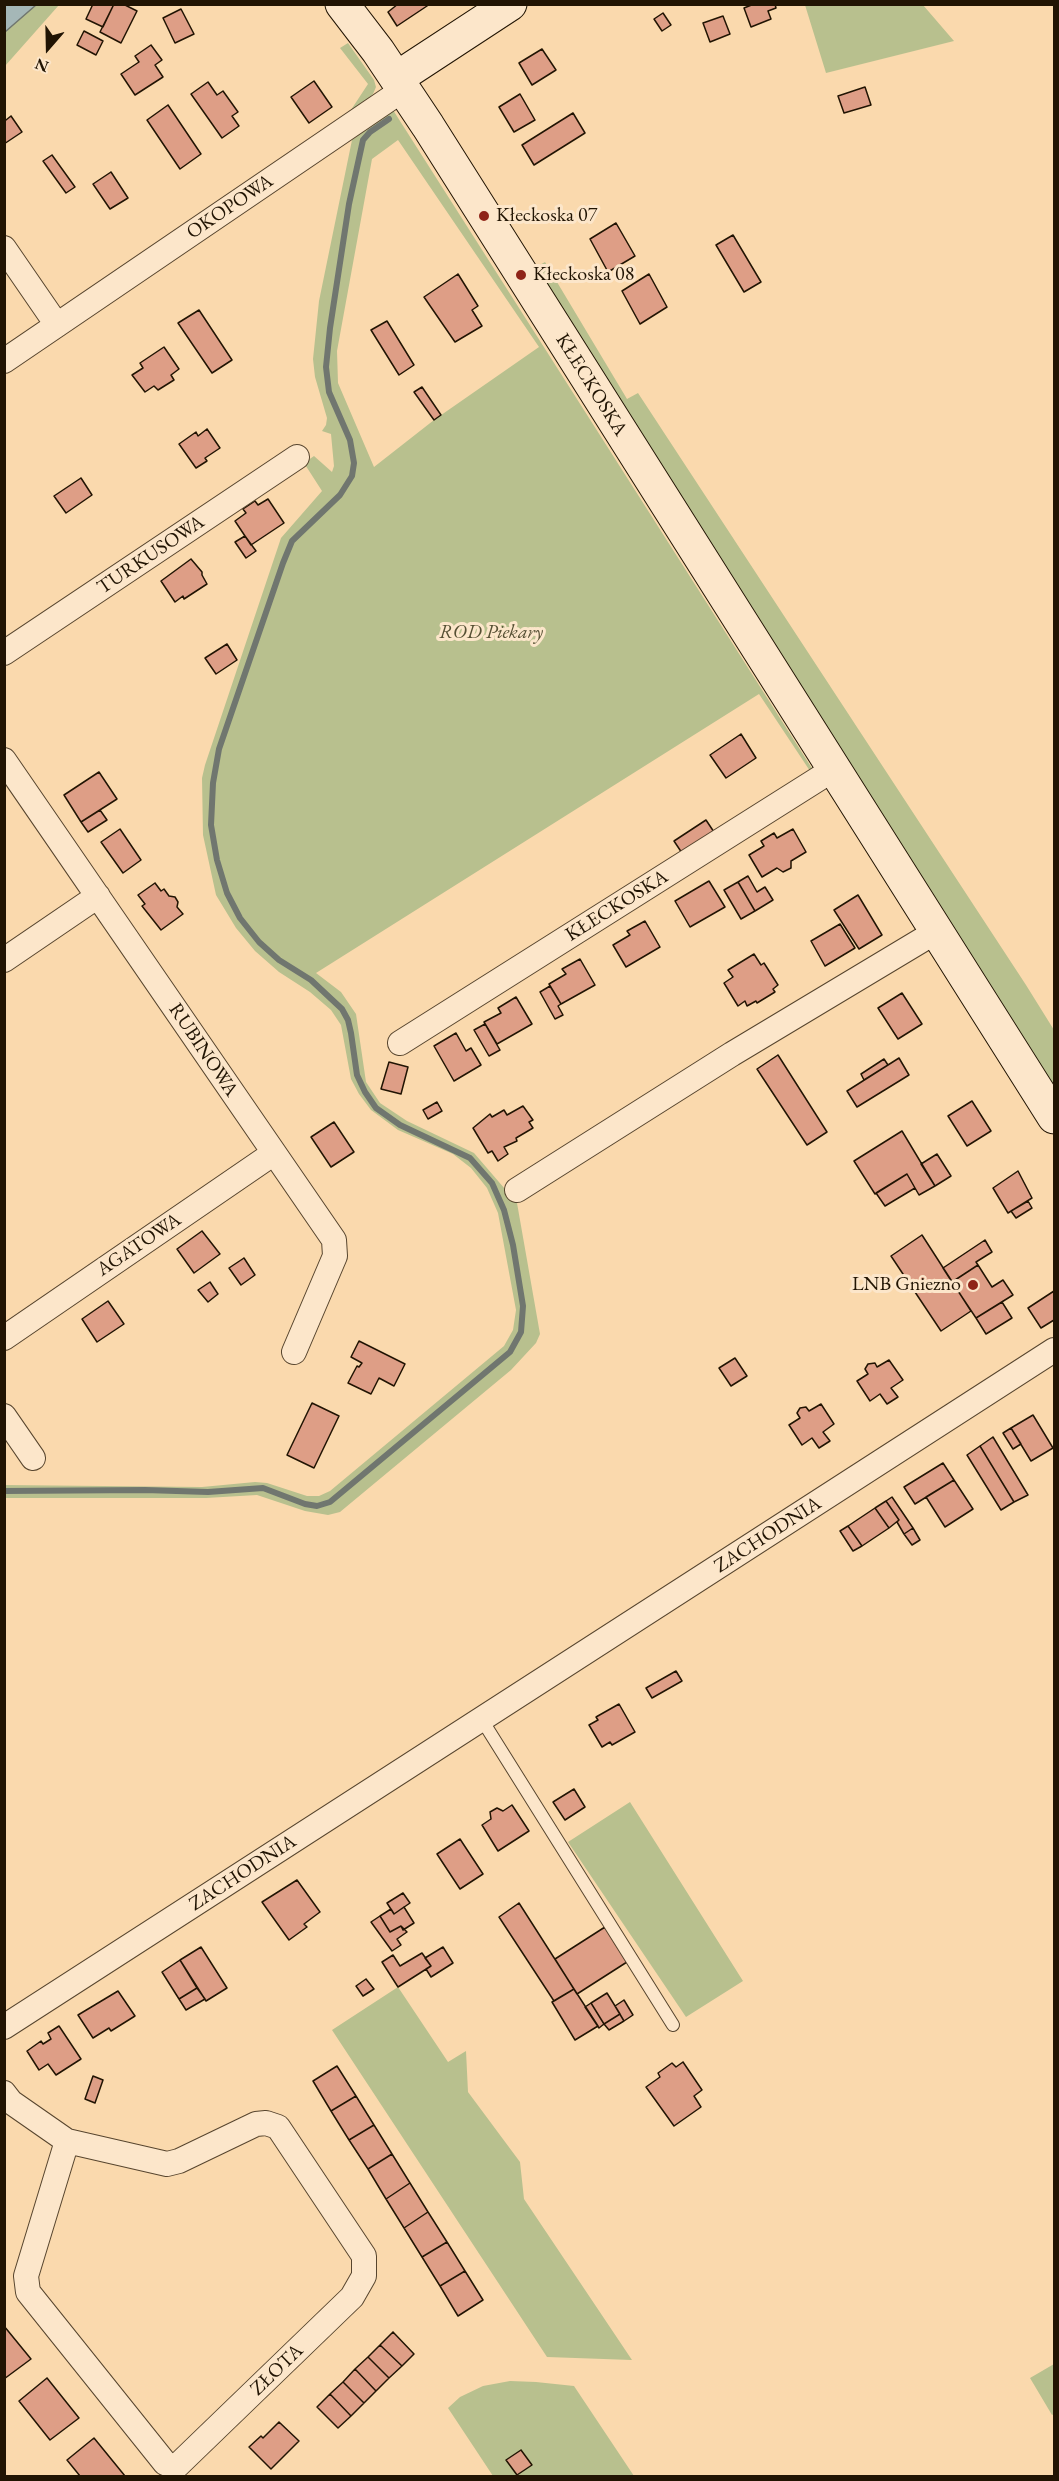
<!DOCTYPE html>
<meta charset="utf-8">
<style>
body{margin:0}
#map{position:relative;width:1059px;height:2481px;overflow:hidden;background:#fad9ad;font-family:"EB Garamond",serif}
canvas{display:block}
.frame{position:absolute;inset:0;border:6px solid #211403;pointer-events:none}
.north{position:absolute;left:18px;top:18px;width:60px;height:60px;-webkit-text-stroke:4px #fce6ca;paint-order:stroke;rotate:200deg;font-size:16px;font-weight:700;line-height:24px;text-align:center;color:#211403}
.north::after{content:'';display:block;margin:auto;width:21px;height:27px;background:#211403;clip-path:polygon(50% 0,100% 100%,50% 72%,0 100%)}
</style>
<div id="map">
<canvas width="1059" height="2481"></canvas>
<div class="frame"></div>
<div class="north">N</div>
</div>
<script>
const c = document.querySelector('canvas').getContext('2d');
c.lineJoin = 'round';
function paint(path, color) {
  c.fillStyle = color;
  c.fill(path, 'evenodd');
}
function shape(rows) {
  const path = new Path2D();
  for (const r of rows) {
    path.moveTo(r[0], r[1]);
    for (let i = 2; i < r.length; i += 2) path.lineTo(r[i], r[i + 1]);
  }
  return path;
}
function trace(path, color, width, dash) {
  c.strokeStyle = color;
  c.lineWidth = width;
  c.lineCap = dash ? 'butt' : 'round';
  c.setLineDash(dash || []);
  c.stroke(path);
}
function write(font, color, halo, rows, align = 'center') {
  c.font = font + ' "EB Garamond",serif';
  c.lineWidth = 6;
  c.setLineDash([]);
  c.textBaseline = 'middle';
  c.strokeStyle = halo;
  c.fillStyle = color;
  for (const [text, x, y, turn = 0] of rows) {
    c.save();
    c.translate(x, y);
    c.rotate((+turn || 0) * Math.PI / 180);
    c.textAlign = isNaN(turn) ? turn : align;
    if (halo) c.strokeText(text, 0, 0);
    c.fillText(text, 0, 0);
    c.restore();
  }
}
const green = shape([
 [5,5,59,5,5,66],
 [805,5,923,5,954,41,826,73],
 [348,43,374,80,376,87,373,94,345,119,368,84,340,48],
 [393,110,815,773,810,771,759,694,316,973,341,992,356,1014,366,1082,380,1103,407,1121,474,1153,517,1203,540,1334,536,1343,511,1370,340,1512,328,1515,305,1511,257,1495,206,1498,5,1498,4,1485,202,1487,255,1482,267,1483,307,1496,319,1496,330,1491,504,1346,513,1330,516,1310,498,1213,487,1188,471,1168,453,1154,398,1130,371,1110,359,1094,351,1079,341,1025,331,1010,310,992,279,972,255,951,236,928,216,895,203,835,202,778,205,765,281,538,322,491,304,463,314,456,332,472,334,466,331,434,322,431,326,425,327,418,315,377,313,359,319,301,352,140],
 [398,140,539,347,434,420,374,467,338,383,337,351,372,159],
 [545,262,627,399,638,393,1026,985,1054,1030,1054,1089,536,270,538,266],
 [630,1802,743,1981,686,2017,568,1842],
 [398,1987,448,2062,466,2051,468,2092,520,2162,524,2199,632,2360,547,2357,332,2030],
 [1054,2364,1054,2414,1052,2415,1030,2378],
 [510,2381,536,2382,574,2386,634,2476,493,2476,448,2408,460,2397,483,2386]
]);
const water = shape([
 [5,4,36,4,36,5,5,32,5,4]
]);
const stream = shape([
 [4,1491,145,1490,208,1492,263,1488,305,1504,317,1506,330,1502,510,1352,521,1332,523,1306,513,1245,504,1210,492,1183,470,1158,400,1125,376,1108,365,1092,357,1075,351,1033,348,1020,342,1009,311,980,279,960,259,942,240,918,227,893,217,860,211,825,213,783,219,749,283,563,292,541,340,495,352,476,354,463,350,440,329,392,326,367,330,328,349,204,363,140,370,132,389,119]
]);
const building = shape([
 [93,4,114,4,103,27,86,19,93,4],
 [114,4,123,4,137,11,121,43,100,32,114,4],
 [398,4,430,4,397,26,388,12,398,4],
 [754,4,775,4,776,8,768,11,771,19,751,27,744,8,754,4],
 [181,9,194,34,175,43,163,18,181,9],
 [663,13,671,25,662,31,654,19,663,13],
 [723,16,730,34,710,42,703,23,723,16],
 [84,31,103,41,96,55,77,45,84,31],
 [151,45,162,60,155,65,163,77,135,95,121,74,139,62,135,56,151,45],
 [542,49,556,70,532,85,519,63,542,49],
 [314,81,332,107,309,123,291,97,314,81],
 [208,82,217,95,223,91,238,112,232,116,239,126,222,138,191,94,208,82],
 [865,87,871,105,844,113,838,96,865,87],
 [520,94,535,120,514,132,499,107,520,94],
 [168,105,201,154,180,169,147,120,168,105],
 [573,113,585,133,534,165,522,145,573,113],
 [11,116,22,132,4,144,4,118,6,120,11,116],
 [52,155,75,187,66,193,43,161,52,155],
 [111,172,128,198,110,209,93,184,111,172],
 [616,223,635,256,608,272,590,239,616,223],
 [733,235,761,282,744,292,716,245,733,235],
 [458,274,478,306,472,310,482,326,455,342,424,297,458,274],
 [649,274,667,307,640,324,622,291,649,274],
 [199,310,232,360,212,373,178,323,199,310],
 [387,321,414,365,399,375,371,330,387,321],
 [164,347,179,369,171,375,174,380,158,390,154,386,145,392,132,375,143,368,140,363,164,347],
 [422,387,441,415,434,420,414,392,422,387],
 [207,429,220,448,205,458,207,461,196,468,179,444,196,432,198,436,207,429],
 [81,478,92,495,66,513,54,496,81,478],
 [268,499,284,523,251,545,235,521,246,513,243,509,255,501,258,505,268,499],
 [245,536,256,551,246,558,235,542,245,536],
 [191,559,202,572,202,575,207,584,184,599,183,596,175,602,161,581,191,559],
 [227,644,237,660,216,674,205,658,227,644],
 [741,734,756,758,726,778,710,755,741,734],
 [99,772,117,799,81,822,64,795,99,772],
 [100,810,107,820,88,832,81,822,100,810],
 [706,820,714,832,682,853,674,841,706,820],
 [120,829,141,860,123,873,101,842,120,829],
 [793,829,806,852,791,861,791,868,783,872,777,868,762,877,749,855,764,846,761,841,774,833,777,838,793,829],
 [748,876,757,892,765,887,773,900,755,911,738,882,748,876],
 [709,881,725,907,690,927,675,901,709,881],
 [738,882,755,911,741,919,724,890,738,882],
 [155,883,161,891,164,889,169,896,175,897,178,902,177,907,183,914,161,930,142,906,145,904,138,895,155,883],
 [858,895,882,935,859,949,834,910,858,895],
 [645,921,660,947,626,967,613,945,630,935,627,931,645,921],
 [840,924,855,948,825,966,811,941,840,924],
 [754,954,761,965,764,963,778,985,773,989,775,992,757,1003,756,1001,747,1006,745,1001,738,1006,724,983,733,977,728,970,754,954],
 [580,959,595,985,561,1004,549,984,566,974,562,969,580,959],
 [550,986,561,1004,558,1006,563,1015,555,1019,540,992,550,986],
 [902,993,922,1024,898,1039,878,1008,902,993],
 [516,997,532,1024,497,1044,484,1022,501,1013,498,1008,516,997],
 [485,1024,500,1050,489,1056,474,1030,485,1024],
 [456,1033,466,1051,471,1048,481,1065,454,1081,434,1046,456,1033],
 [778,1055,827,1132,807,1145,757,1069,778,1055],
 [899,1058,909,1075,857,1107,847,1091,899,1058],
 [884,1059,888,1065,864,1080,861,1074,884,1059],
 [389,1062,408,1067,401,1094,381,1089,389,1062],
 [972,1101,991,1131,967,1146,948,1116,972,1101],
 [437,1102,442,1111,428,1119,423,1110,437,1102],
 [523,1106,533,1120,529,1122,533,1128,516,1138,517,1141,504,1147,508,1154,498,1161,492,1151,488,1153,473,1128,490,1114,492,1117,504,1110,507,1115,523,1106],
 [334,1122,354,1152,331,1167,311,1137,334,1122],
 [902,1131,935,1186,919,1195,907,1174,875,1194,854,1161,902,1131],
 [937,1154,951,1176,935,1186,921,1164,937,1154],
 [1018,1171,1032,1198,1008,1213,993,1188,1018,1171],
 [907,1174,915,1188,885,1206,876,1193,907,1174],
 [1028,1201,1032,1208,1016,1218,1011,1211,1028,1201],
 [202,1231,220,1254,194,1273,177,1249,202,1231],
 [922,1235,971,1311,941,1331,891,1256,922,1235],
 [985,1240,992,1252,976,1262,978,1265,952,1282,943,1268,985,1240],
 [244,1258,255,1275,241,1285,229,1268,244,1258],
 [978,1265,992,1287,1003,1280,1013,1295,976,1318,952,1282,978,1265],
 [210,1282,218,1294,208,1302,198,1290,210,1282],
 [1054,1291,1054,1320,1041,1328,1028,1308,1054,1291],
 [108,1301,124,1324,97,1342,82,1319,108,1301],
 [1002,1302,1012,1318,986,1334,976,1318,1002,1302],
 [359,1341,405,1364,394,1386,379,1378,371,1394,348,1383,357,1366,359,1367,362,1363,351,1357,359,1341],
 [735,1358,747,1376,731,1386,719,1368,735,1358],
 [889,1360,903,1380,891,1388,898,1397,887,1404,880,1394,870,1401,857,1381,868,1374,865,1369,868,1364,875,1363,877,1367,889,1360],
 [312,1403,339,1416,314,1468,287,1455,312,1403],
 [821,1404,834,1424,823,1432,830,1441,819,1448,812,1438,802,1445,789,1425,800,1418,797,1413,800,1408,806,1407,809,1411,821,1404],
 [1033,1415,1053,1448,1031,1461,1011,1428,1033,1415],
 [1011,1428,1021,1444,1013,1449,1003,1433,1011,1428],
 [993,1437,1028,1495,1014,1502,980,1446,993,1437],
 [980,1446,1014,1502,1001,1510,967,1455,980,1446],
 [943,1463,954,1480,915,1504,904,1487,943,1463],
 [954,1480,973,1509,945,1527,926,1497,954,1480],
 [892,1497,913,1528,904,1534,897,1522,899,1520,886,1501,892,1497],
 [886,1501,899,1520,889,1528,875,1508,886,1501],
 [875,1508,889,1528,862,1546,848,1526,875,1508],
 [848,1526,862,1546,853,1551,840,1531,848,1526],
 [913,1528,920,1540,912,1545,904,1534,913,1528],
 [676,1671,682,1681,652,1698,646,1688,676,1671],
 [619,1704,635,1732,612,1745,610,1742,602,1747,589,1725,598,1720,596,1717,619,1704],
 [574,1789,585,1807,565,1820,553,1802,574,1789],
 [512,1805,529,1831,498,1851,482,1825,491,1819,490,1812,497,1808,503,1811,512,1805],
 [460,1839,483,1874,460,1889,437,1854,460,1839],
 [297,1880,320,1912,304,1924,307,1927,289,1940,262,1902,297,1880],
 [403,1893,410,1903,394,1914,387,1903,403,1893],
 [519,1903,574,1989,554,2001,499,1917,519,1903],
 [404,1907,414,1923,403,1930,401,1926,390,1932,380,1916,391,1909,394,1914,404,1907],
 [380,1916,390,1932,401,1926,407,1932,397,1939,401,1945,392,1951,371,1922,380,1916],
 [605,1927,627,1962,577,1994,555,1959,605,1927],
 [201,1947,227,1988,206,2001,180,1960,201,1947],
 [443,1947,453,1963,431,1977,426,1969,431,1966,425,1958,443,1947],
 [422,1953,431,1966,398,1987,382,1962,393,1955,400,1966,422,1953],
 [180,1960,197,1988,179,1999,162,1972,180,1960],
 [366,1979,374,1989,363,1996,356,1986,366,1979],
 [197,1988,205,1999,186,2010,179,1999,197,1988],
 [574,1989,598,2026,575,2040,552,2002,574,1989],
 [118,1991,135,2016,111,2031,109,2028,93,2038,78,2015,118,1991],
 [607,1993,620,2014,604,2024,591,2003,607,1993],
 [624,2000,633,2015,624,2021,615,2006,624,2000],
 [591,2003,604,2024,599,2028,585,2007,591,2003],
 [620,2014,624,2021,609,2030,604,2024,620,2014],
 [59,2026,81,2059,56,2075,48,2064,39,2070,27,2051,41,2041,43,2044,51,2039,48,2033,59,2026],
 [683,2062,702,2090,694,2096,701,2107,674,2126,646,2087,660,2077,658,2073,672,2063,676,2067,683,2062],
 [337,2066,356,2096,331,2111,313,2081,337,2066],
 [93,2076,103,2080,95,2103,85,2099,93,2076],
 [356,2096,374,2125,349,2140,331,2111,356,2096],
 [374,2125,392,2154,368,2169,349,2140,374,2125],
 [392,2154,410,2183,386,2199,368,2169,392,2154],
 [410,2183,428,2212,404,2228,386,2199,410,2183],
 [428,2212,447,2242,422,2257,404,2228,428,2212],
 [447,2242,465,2271,440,2286,422,2257,447,2242],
 [465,2271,483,2300,458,2316,440,2286,465,2271],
 [4,2326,31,2359,4,2379,4,2326],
 [393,2332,414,2354,402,2366,380,2345,393,2332],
 [380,2345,402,2366,389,2378,368,2357,380,2345],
 [368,2357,389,2378,376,2391,355,2369,368,2357],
 [355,2369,376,2391,364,2403,343,2382,355,2369],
 [47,2378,79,2418,50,2440,19,2401,47,2378],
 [343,2382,364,2403,351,2416,330,2394,343,2382],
 [330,2394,351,2416,338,2428,317,2407,330,2394],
 [279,2422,299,2441,271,2469,249,2447,261,2436,263,2438,279,2422],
 [94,2438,125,2476,80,2476,67,2460,94,2438],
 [521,2450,532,2465,517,2475,506,2460,521,2450]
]);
const lane = shape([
 [482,1720,673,2025]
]);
const street = shape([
 [4,248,57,325],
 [4,361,404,89],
 [4,653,297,457],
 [4,760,334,1240,335,1256,294,1352],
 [4,960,98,896],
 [400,1043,834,769],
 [517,1190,732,1054,937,931],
 [4,1338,274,1153],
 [4,1416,33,1458],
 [4,2027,1054,1350],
 [4,2093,11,2102,67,2141,167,2164,179,2161,256,2124,266,2123,278,2127,364,2256,364,2276,352,2297,178,2465,174,2467,165,2463,28,2292,26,2276,67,2141]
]);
const secondary = shape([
 [342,4,378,51,428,126,1054,1117],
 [397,78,510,4]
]);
const markers = [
 [484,216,6,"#8f2418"],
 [521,275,6,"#8f2418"],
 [973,1285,6,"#8f2418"]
];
const streetNames = [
 ["OKOPOWA",230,207,-34],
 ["KŁECKOSKA",591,385,58],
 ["TURKUSOWA",151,555,-34],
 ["KŁECKOSKA",617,906,-32],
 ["RUBINOWA",203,1050,56],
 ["AGATOWA",139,1245,-34],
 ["ZACHODNIA",768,1535,-33],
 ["ZACHODNIA",243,1873,-33],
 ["ZŁOTA",277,2370,-44]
];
const poiNames = [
 ["Kłeckoska 07",496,216],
 ["Kłeckoska 08",533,275],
 ["LNB Gniezno",961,1285,"right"]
];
const parkNames = [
 ["ROD Piekary",491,633]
];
paint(green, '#b8c08e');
paint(water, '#a5b7b7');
trace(water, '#70766f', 1.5);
trace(stream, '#70766f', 6);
paint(building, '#de9e86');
trace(building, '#211403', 1.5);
trace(lane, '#57452e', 14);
trace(street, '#57452e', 26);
trace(secondary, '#211403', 35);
trace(lane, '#fce6ca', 12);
trace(street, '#fce6ca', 24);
trace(secondary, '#fce6ca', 33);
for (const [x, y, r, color] of markers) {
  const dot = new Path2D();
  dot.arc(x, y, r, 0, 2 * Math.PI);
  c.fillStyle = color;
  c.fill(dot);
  trace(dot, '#fce6ca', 2);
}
write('20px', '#211403', '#fce6ca', streetNames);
write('20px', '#211403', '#fce6ca', poiNames, 'left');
write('italic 20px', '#565034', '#fce6ca', parkNames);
</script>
